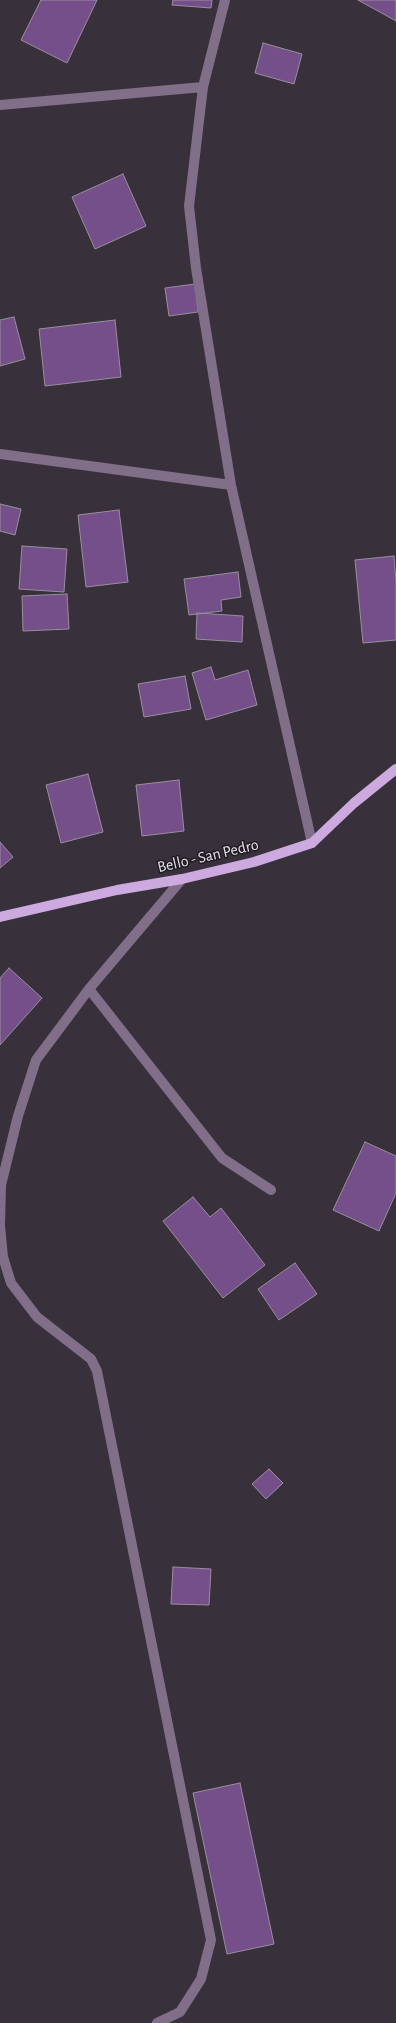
<!DOCTYPE html>
<style>
body{margin:0}
canvas{display:block;background:#38313c}
</style>
<canvas width="396" height="2023"></canvas>
<script>
const c = document.querySelector('canvas').getContext('2d');
c.lineJoin = 'round';
function paint(path, color) {
  c.fillStyle = color;
  c.fill(path, 'evenodd');
}
function shape(rows) {
  const path = new Path2D();
  for (const r of rows) {
    path.moveTo(r[0], r[1]);
    for (let i = 2; i < r.length; i += 2) path.lineTo(r[i], r[i + 1]);
  }
  return path;
}
function trace(path, color, width, dash) {
  c.strokeStyle = color;
  c.lineWidth = width;
  c.lineCap = dash ? 'butt' : 'round';
  c.setLineDash(dash || []);
  c.stroke(path);
}
function write(font, color, halo, rows, align = 'center') {
  c.font = font + ' "Alegreya Sans",sans-serif';
  c.lineWidth = 3;
  c.setLineDash([]);
  c.textBaseline = 'middle';
  c.strokeStyle = halo;
  c.fillStyle = color;
  for (const [text, x, y, turn = 0] of rows) {
    c.save();
    c.translate(x, y);
    c.rotate((+turn || 0) * Math.PI / 180);
    c.textAlign = isNaN(turn) ? turn : align;
    if (halo) c.strokeText(text, 0, 0);
    c.fillText(text, 0, 0);
    c.restore();
  }
}
const building = shape([
 [41,0,97,0,67,63,21,40,41,0],
 [173,0,212,0,211,8,172,5,173,0],
 [358,0,396,0,396,21,358,0],
 [263,43,302,54,294,84,255,73,263,43],
 [123,174,146,226,95,249,72,197,123,174],
 [195,284,198,312,169,316,165,288,195,284],
 [14,317,25,359,0,366,0,320,14,317],
 [115,320,121,377,45,386,39,329,115,320],
 [0,504,21,509,15,535,0,531,0,504],
 [119,510,128,582,86,587,78,515,119,510],
 [22,546,67,549,64,592,19,589,22,546],
 [394,556,396,582,396,640,363,643,355,560,394,556],
 [238,572,241,597,221,600,222,611,189,615,184,579,238,572],
 [67,594,69,629,23,631,22,596,67,594],
 [197,613,243,616,242,642,196,639,197,613],
 [211,667,215,680,248,670,257,705,206,720,192,673,211,667],
 [185,676,191,709,144,717,138,684,185,676],
 [88,774,103,832,61,843,46,785,88,774],
 [179,780,184,831,142,836,136,785,179,780],
 [0,842,13,857,0,868,0,842],
 [9,968,42,998,0,1045,0,978,9,968],
 [365,1142,396,1156,396,1193,379,1231,333,1210,365,1142],
 [193,1197,210,1217,221,1208,265,1265,223,1298,163,1221,193,1197],
 [295,1263,317,1294,279,1320,258,1289,295,1263],
 [269,1469,283,1483,266,1499,252,1484,269,1469],
 [173,1567,211,1569,209,1605,171,1604,173,1567],
 [240,1783,274,1944,227,1954,193,1793,240,1783]
]);
const minor = shape([
 [225,0,203,87,189,206,196,268,231,485,312,843],
 [0,105,203,87],
 [0,454,231,485],
 [89,989,222,1158,271,1190],
 [0,1224,1,1185,18,1116,36,1060,89,989,182,879],
 [0,1226,3,1257,11,1283,37,1317,91,1359,97,1371,211,1940,201,1979,180,2012,157,2023]
]);
const major = shape([
 [0,917,117,890,182,879,254,862,312,843,354,803,396,769]
]);
const streetNames = [
 ["Bello - San Pedro",208,856,-13]
];
paint(building, '#754f89');
trace(building, '#978f9c', 1);
trace(minor, '#816f8a', 10);
trace(major, '#cca9df', 10);
write('16px', '#e5e0e8', '#1e1a20', streetNames);
</script>
